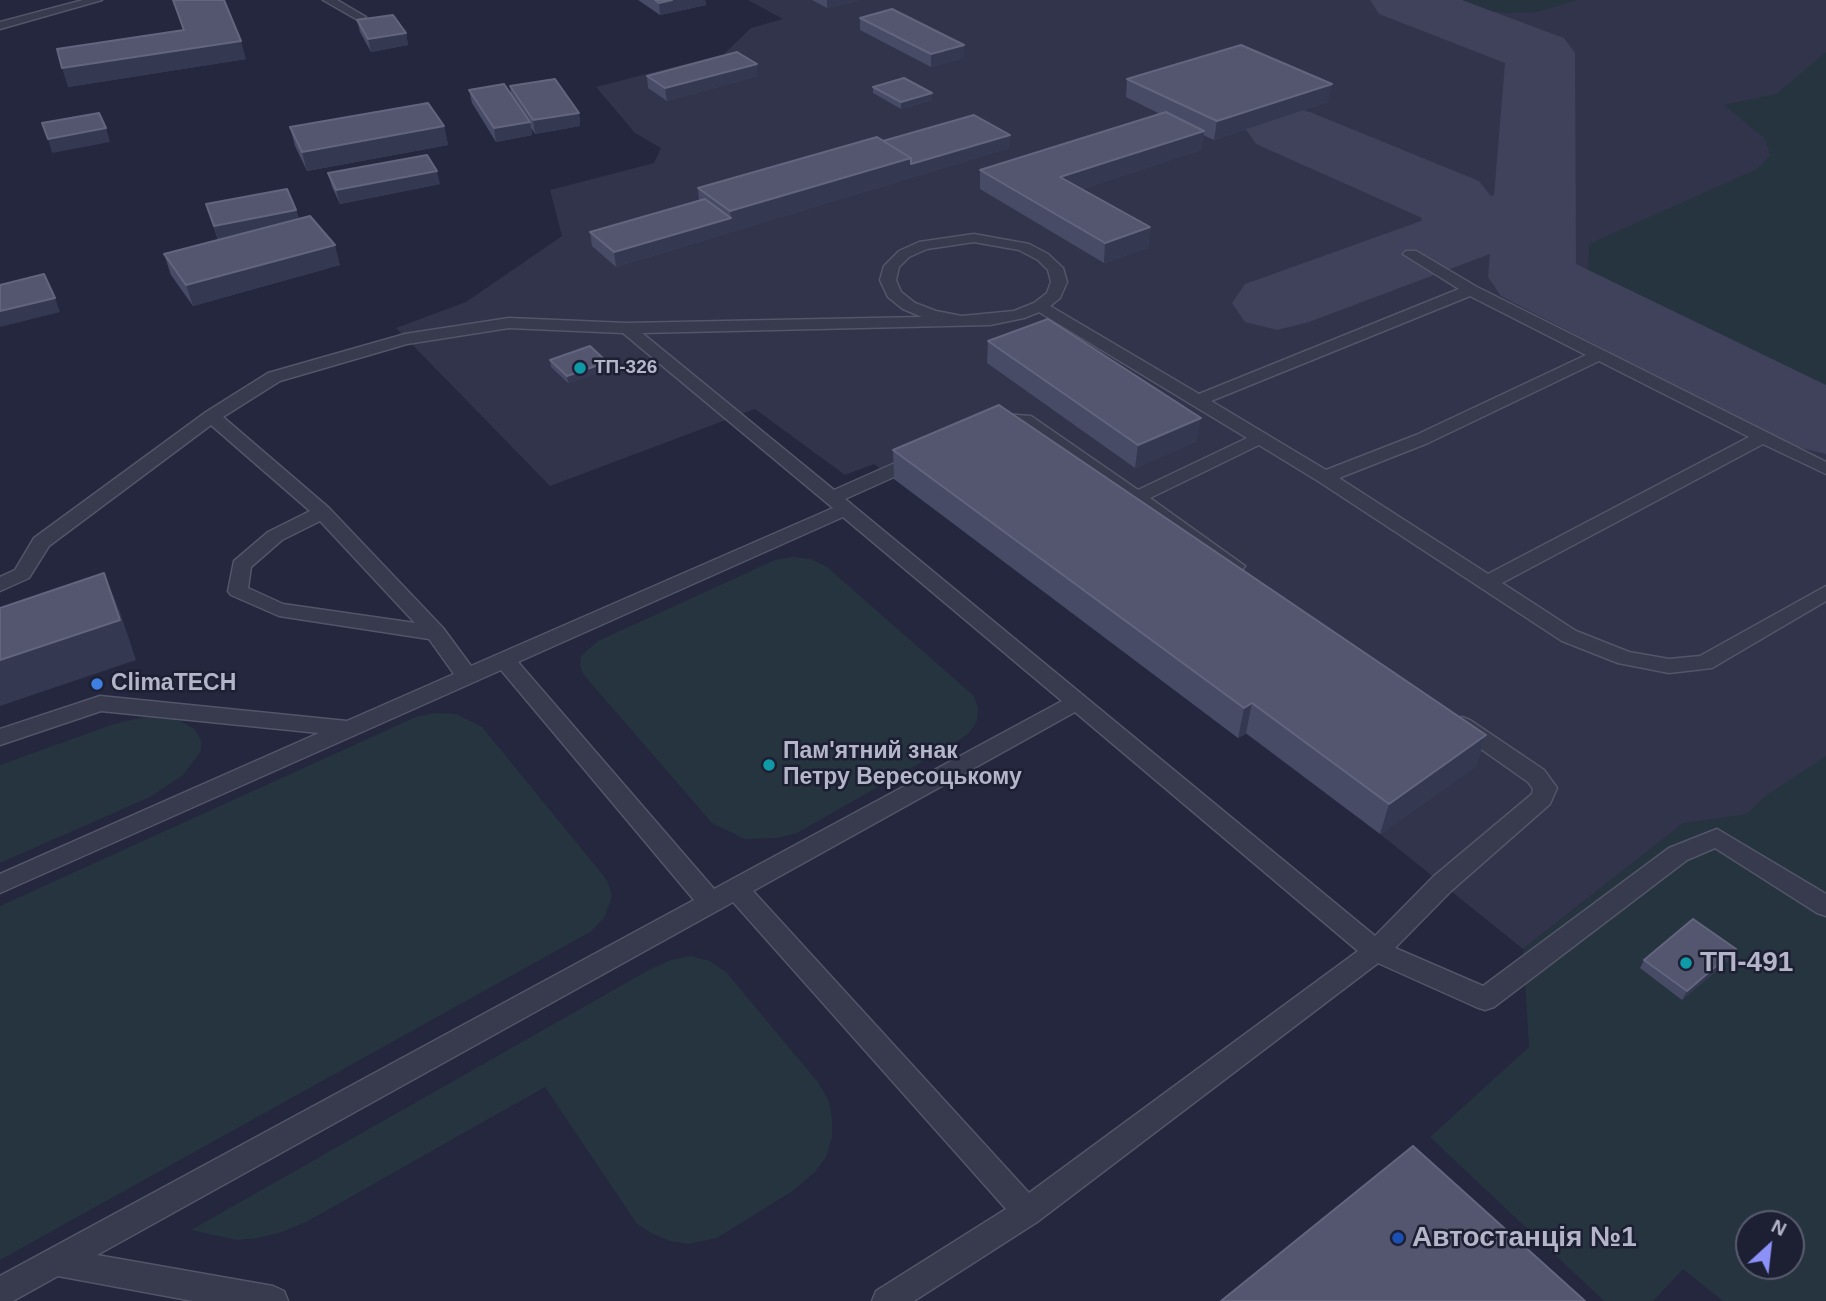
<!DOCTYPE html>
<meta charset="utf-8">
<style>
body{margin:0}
#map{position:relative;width:1826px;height:1301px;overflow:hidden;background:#24273e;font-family:Helvetica,sans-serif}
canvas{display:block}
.north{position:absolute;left:1735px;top:1210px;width:70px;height:70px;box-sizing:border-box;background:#1d1f33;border:2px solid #595b6f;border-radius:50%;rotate:27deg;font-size:19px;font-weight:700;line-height:28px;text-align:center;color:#b4b5c9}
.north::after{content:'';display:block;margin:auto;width:24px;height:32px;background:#8b91f7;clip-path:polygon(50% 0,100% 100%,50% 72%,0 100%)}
</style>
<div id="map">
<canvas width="1826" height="1301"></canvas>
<div class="north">N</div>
</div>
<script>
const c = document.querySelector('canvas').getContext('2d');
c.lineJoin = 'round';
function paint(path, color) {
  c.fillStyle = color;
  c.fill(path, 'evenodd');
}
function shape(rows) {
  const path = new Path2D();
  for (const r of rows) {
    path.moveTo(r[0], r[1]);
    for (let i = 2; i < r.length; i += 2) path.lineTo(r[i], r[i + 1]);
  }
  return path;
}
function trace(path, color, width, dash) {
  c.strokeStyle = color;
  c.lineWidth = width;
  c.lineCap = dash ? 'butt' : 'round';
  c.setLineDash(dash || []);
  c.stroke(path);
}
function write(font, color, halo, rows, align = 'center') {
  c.font = font + ' Helvetica,sans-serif';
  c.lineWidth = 5;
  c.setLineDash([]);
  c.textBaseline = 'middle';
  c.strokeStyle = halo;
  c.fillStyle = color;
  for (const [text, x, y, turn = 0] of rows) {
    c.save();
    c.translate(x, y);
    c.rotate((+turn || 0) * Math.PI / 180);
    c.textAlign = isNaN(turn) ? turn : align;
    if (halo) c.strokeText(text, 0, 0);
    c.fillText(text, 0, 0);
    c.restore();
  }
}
const airport = shape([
 [748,0,1826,0,1826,863,1684,823,1523,949,1380,834,1246,734,1238,738,874,464,845,475,755,409,550,486,396,328,466,302,562,236,550,190,654,163,661,148,635,133,596,87,724,54,751,28,783,19]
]);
const green = shape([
 [1435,0,1578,0,1537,12,1506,13,1453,6],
 [1826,52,1826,387,1588,276,1589,244,1757,169,1770,155,1765,139,1724,105,1776,94],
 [792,557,811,559,827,567,974,696,978,709,977,721,969,733,955,743,797,833,777,838,745,839,712,823,583,674,580,665,581,656,598,641,775,560],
 [435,713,456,714,482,727,607,880,612,896,604,918,590,932,0,1260,0,906,418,716],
 [149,716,180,721,194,729,201,740,201,751,183,775,150,797,0,863,0,765,114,724],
 [1826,756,1826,1301,1723,1301,1683,1269,1653,1301,1604,1301,1430,1137,1529,1047,1523,949,1684,823,1747,814,1764,797],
 [1749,1224,1791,1224,1791,1266,1749,1266],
 [691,956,710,961,726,972,817,1081,829,1101,832,1119,832,1137,826,1157,814,1173,794,1190,717,1238,689,1244,670,1241,653,1234,637,1224,545,1087,308,1221,282,1232,258,1238,237,1240,191,1230,647,971,671,960]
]);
const taxiway = shape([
 [1370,0,1462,0,1564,38,1575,53,1576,264,1826,385,1826,454,1790,445,1501,296,1488,277,1490,254,1309,322,1277,330,1245,322,1232,303,1245,284,1421,221,1422,218,1256,144,1245,128,1256,112,1283,105,1310,112,1479,181,1491,196,1494,195,1505,63,1379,14,1370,0]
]);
const minor = shape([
 [83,0,102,0,0,29,0,22,83,0],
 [323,0,337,0,366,17,356,19,323,0],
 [974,234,1029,244,1048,254,1063,268,1067,282,1060,298,1050,306,1199,394,1459,289,1403,254,1406,251,1416,251,1477,287,1826,462,1826,474,1763,444,1502,583,1576,631,1629,652,1669,659,1700,656,1826,586,1826,601,1712,668,1669,673,1618,663,1562,641,1318,481,1259,445,1150,498,1245,566,1242,570,1228,570,1020,425,1010,424,990,431,984,430,981,426,984,422,1002,414,1031,416,1138,490,1247,438,1039,312,1024,318,990,325,642,333,834,490,913,455,925,455,928,459,925,463,845,499,1375,936,1433,877,1532,794,1533,789,1528,782,1454,730,1451,725,1454,720,1462,717,1470,720,1544,770,1557,788,1550,804,1451,891,1395,948,1483,986,1669,848,1717,829,1826,894,1826,916,1817,913,1715,848,1687,860,1494,1007,1485,1010,1476,1007,1378,963,1037,1222,914,1301,872,1301,876,1291,1006,1209,733,902,97,1255,273,1286,284,1291,288,1301,193,1301,58,1276,13,1301,0,1301,0,1276,694,900,501,670,0,893,0,874,319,733,101,711,0,745,0,729,100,696,347,721,454,674,429,639,279,616,231,595,228,591,234,561,268,532,310,511,211,425,49,546,29,578,0,591,0,577,15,570,34,538,206,412,268,373,405,334,509,318,627,323,922,317,903,309,888,297,880,280,884,266,899,251,919,242,974,234],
 [974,242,1019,250,1038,260,1048,270,1051,282,1047,293,1034,303,1014,311,962,316,936,311,915,303,901,292,896,280,899,267,909,257,927,249,974,242],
 [1470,296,1586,355,1416,435,1326,470,1211,401,1470,296],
 [509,328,623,333,833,508,471,666,443,628,329,508,223,417,280,381,407,344,509,328],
 [1599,361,1749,437,1488,574,1339,478,1428,443,1599,361],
 [843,517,1062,701,714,889,518,662,843,517],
 [320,521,415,623,283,604,248,588,251,567,282,540,320,521],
 [1075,712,1358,951,1029,1193,753,891,1075,712]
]);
const wall = shape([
 [173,0,246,59,68,87,183,30],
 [638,0,705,0,706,5,660,15],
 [812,0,857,0,857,1,827,8],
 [860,18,964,58,931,67,860,30],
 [357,20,406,33,408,45,371,52,360,32],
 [647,76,757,76,667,101,648,88],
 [1127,79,1328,102,1214,140,1203,135,1201,150,1082,189,1150,227,1148,248,1104,263,980,189,980,170,1160,114,1126,97],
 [510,86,579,113,580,126,535,134,531,128,532,135,496,142,472,103,469,90,511,94],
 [873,87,932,93,932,100,901,109,873,93],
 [444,126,448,145,307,171,295,146,290,127],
 [1010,135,1009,148,616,267,592,246,590,232,699,201,698,188,883,141],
 [328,173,440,184,340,204,332,187],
 [206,204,296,210,299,219,340,265,193,306,171,275,164,254,227,238,218,240],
 [988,341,1197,441,1135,468,987,363],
 [550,360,609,369,568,383,551,367],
 [893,450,1486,735,1476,766,1380,834,1246,733,1238,738,894,479],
 [1736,949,1732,957,1682,1000,1640,968,1644,960]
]);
const shadedWall = shape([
 [672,0,705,0,706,5,660,15,659,3],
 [827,0,857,0,857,1,827,8],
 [406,33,408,45,371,52,368,39],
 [241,41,246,59,68,87,62,68],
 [964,45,964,58,931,67,931,54],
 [757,64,757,76,667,101,665,88],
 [1332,84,1328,102,1214,140,1217,121],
 [932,93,932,100,901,109,901,102],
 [579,113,580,126,535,134,533,120],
 [530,122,532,135,496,142,494,128],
 [444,126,448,145,307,171,302,152],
 [106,128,110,142,52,153,48,139],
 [1204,131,1201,150,1058,197,1060,177],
 [1010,135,1009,148,616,267,614,252,731,218,730,211,911,158],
 [437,171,440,184,340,204,336,190],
 [296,210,300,224,218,240,214,226],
 [1150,227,1148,248,1104,263,1105,243],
 [335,245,340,265,193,306,186,285],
 [55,298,60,312,0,327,0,311],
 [607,362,609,369,568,383,567,376],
 [1201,418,1197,441,1135,468,1138,445],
 [104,573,120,612,136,660,0,706,0,660],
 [1252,703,1246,733,1238,738,1244,708],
 [1486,735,1476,766,1380,834,1389,804],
 [1736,949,1732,957,1682,1000,1687,991]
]);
const building = shape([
 [173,0,224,0,241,41,62,68,57,49,184,30,173,0],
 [655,0,672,0,659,3,655,0],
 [892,9,964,45,931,54,860,18,892,9],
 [393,15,406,33,368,39,357,20,393,15],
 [1241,45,1332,84,1217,121,1127,79,1241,45],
 [737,52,757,64,665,88,647,76,737,52],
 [904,78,932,93,901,102,873,87,904,78],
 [555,79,579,113,533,120,510,86,555,79],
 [504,84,530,122,494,128,469,90,504,84],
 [428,103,444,126,302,152,290,127,428,103],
 [1166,112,1204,131,1060,177,1150,227,1105,243,980,170,1166,112],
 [99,113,106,128,48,139,42,123,99,113],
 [974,115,1010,135,911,164,911,158,883,141,974,115],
 [877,137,911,158,730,211,698,188,877,137],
 [427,155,437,171,336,190,328,173,427,155],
 [287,189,296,210,214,226,206,204,287,189],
 [705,199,731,218,614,252,590,232,705,199],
 [310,216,335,245,186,285,164,254,310,216],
 [44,274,55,298,0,311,0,285,44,274],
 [1048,319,1201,418,1138,445,988,341,1048,319],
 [590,346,607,362,567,376,550,360,590,346],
 [999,405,1486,735,1389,804,1252,703,1244,708,893,450,999,405],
 [104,573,120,620,0,660,0,608,104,573],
 [1693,919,1736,949,1687,991,1644,960,1693,919],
 [1413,1146,1585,1301,1221,1301,1413,1146]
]);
const markers = [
 [580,368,7,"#0f9aa8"],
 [97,684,7,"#3f7fe0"],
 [769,765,7,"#0f9aa8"],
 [1686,963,7,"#0f9aa8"],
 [1398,1238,7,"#1a4fb4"]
];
const farPoinames = [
 ["ТП-326",594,368]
];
const poiNames = [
 ["ClimaTECH",111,684],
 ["Пам'ятний знак",783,752],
 ["Петру Вересоцькому",783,778]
];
const nearPoinames = [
 ["ТП-491",1700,963],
 ["Автостанція №1",1412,1238]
];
paint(airport, '#32344b');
paint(green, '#26343f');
paint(taxiway, '#3f425a');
trace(minor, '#535569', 3);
paint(minor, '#383a4e');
paint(wall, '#484b65');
paint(shadedWall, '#353851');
paint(building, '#545670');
trace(building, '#63657e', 2);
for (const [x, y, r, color] of markers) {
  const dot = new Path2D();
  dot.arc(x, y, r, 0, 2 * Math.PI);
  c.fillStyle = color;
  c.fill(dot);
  trace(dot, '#1d1f33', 2.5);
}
write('bold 19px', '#b4b5c9', '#1d1f33', farPoinames, 'left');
write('bold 23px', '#b4b5c9', '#1d1f33', poiNames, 'left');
write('bold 28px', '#b4b5c9', '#1d1f33', nearPoinames, 'left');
</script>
